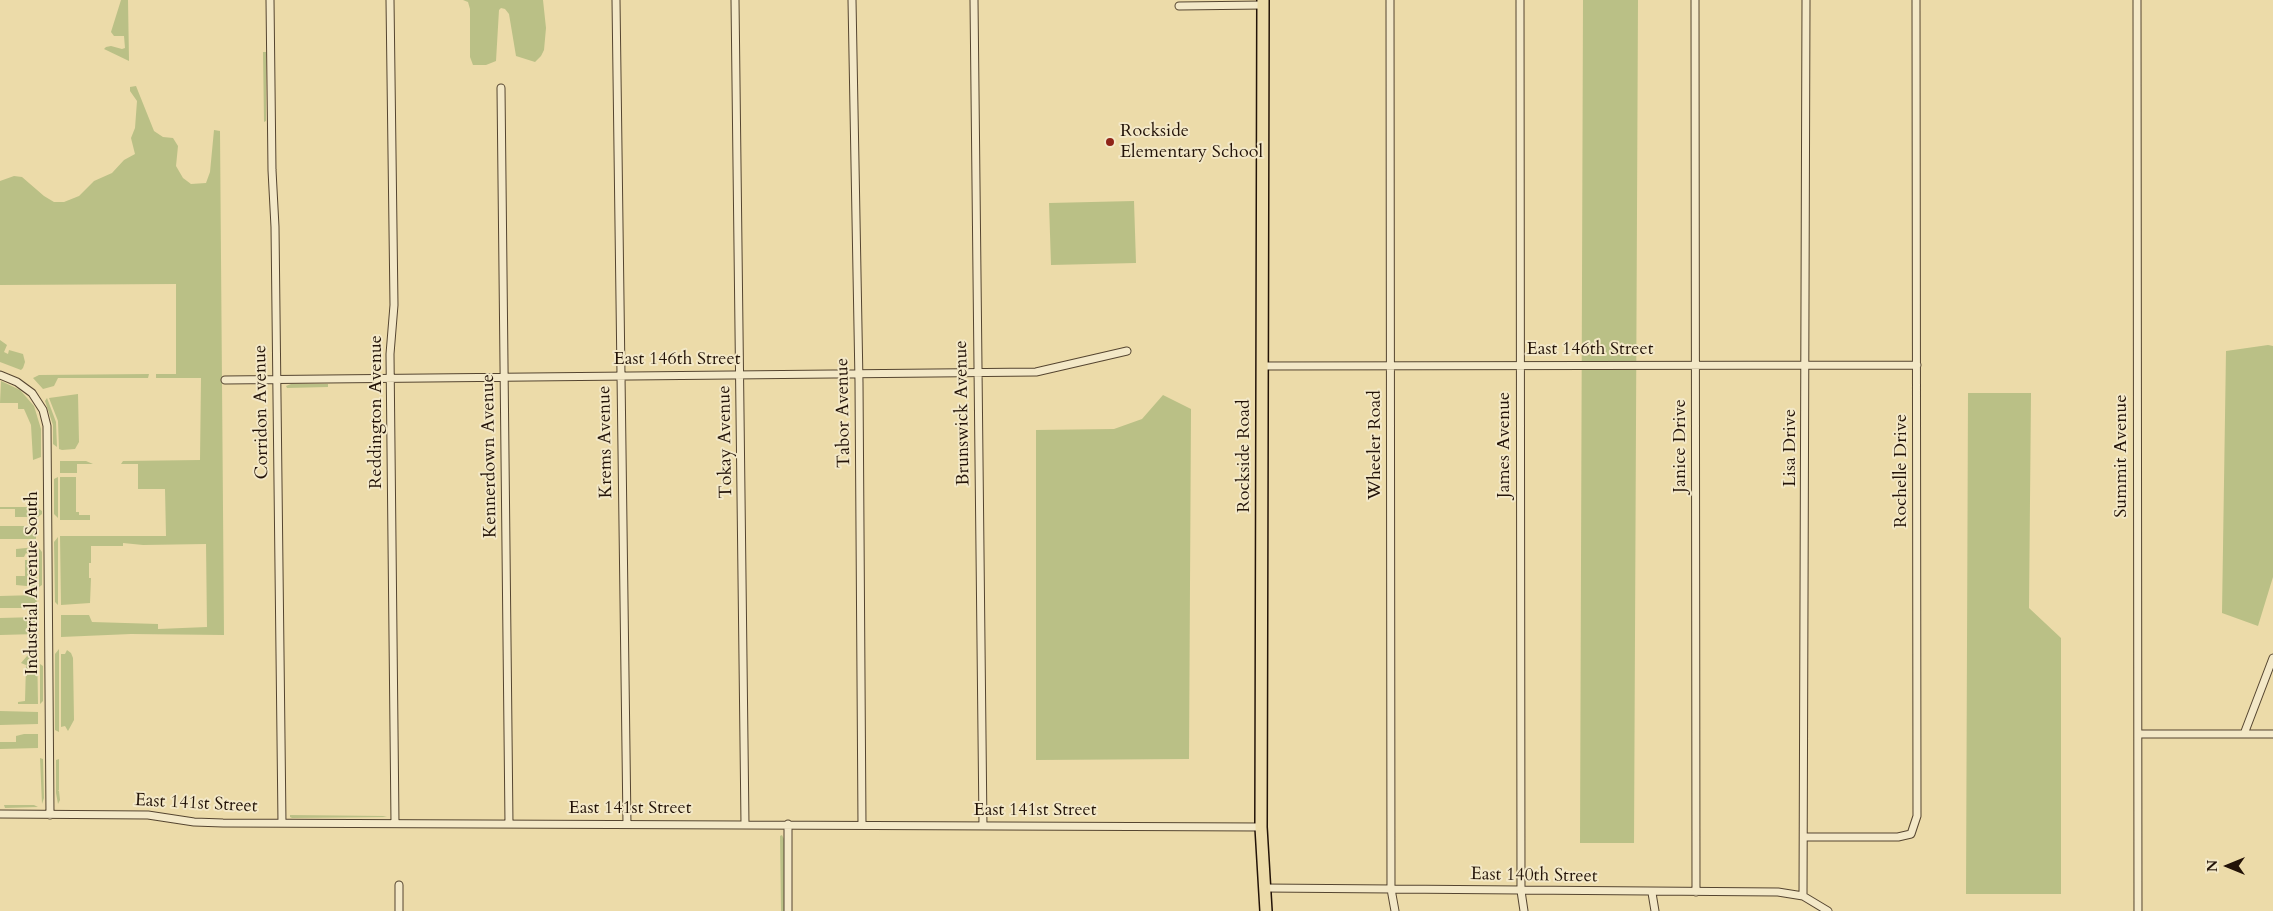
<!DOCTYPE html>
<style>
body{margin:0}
#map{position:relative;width:2273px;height:911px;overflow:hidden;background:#ecdba9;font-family:Cardo,serif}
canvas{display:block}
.north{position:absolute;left:2203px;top:841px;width:50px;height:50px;-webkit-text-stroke:4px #f3e8c7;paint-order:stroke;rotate:270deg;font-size:14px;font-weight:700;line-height:20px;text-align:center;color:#231308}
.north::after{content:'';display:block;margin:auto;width:18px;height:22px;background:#231308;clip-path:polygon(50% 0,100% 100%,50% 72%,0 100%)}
</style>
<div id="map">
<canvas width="2273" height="911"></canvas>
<div class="north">N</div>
</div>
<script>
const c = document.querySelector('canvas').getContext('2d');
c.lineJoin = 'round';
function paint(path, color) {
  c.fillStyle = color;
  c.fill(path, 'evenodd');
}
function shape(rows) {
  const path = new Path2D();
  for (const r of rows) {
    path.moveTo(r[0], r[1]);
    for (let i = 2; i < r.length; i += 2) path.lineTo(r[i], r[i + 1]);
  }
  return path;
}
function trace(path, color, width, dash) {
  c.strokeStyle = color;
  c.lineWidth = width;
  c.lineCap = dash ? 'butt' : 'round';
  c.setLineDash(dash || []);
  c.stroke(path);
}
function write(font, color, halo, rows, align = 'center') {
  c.font = font + ' Cardo,serif';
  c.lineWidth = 4;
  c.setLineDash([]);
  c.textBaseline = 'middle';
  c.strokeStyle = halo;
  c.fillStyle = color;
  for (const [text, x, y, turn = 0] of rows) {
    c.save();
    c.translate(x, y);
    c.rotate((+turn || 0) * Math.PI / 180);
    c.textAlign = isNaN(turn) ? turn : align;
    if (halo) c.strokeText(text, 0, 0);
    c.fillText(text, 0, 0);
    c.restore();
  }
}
const green = shape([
 [121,0,128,0,129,61,104,49,106,47,111,46,122,49,125,48,124,36,114,36,111,32],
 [463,0,543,0,546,28,544,50,541,56,535,62,516,56,509,14,505,9,501,8,499,10,496,61,486,65,473,65,470,57,470,9,468,2],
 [1583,0,1638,0,1634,843,1580,843],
 [263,52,266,52,266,121,264,122],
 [136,86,154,131,163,137,173,138,178,146,176,166,183,178,191,184,206,183,210,172,214,130,220,131,224,635,131,634,61,637,61,615,89,615,92,622,158,624,158,629,207,627,206,544,143,545,123,543,123,546,91,546,91,563,89,563,89,578,91,578,90,603,61,605,60,536,166,536,165,489,138,489,138,464,121,464,123,461,200,460,201,378,156,378,156,374,176,374,176,284,0,285,0,181,14,176,22,177,44,196,54,202,64,202,79,196,94,181,112,173,124,160,135,154,131,138,135,128,137,101,130,91,130,87],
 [1134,201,1136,263,1051,265,1049,203],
 [0,340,7,345,4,352,8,354,9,350,23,354,25,362,23,368,21,370,0,362],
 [2268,345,2273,346,2273,577,2258,626,2222,613,2226,351],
 [149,374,148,378,58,378,54,386,43,389,33,378,39,375],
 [1,381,20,390,34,406,41,429,41,457,33,460,31,425,24,409,18,409,18,403,0,403],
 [291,384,328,384,328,387,287,388,286,386],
 [1968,393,2031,393,2029,608,2061,638,2061,894,1966,894],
 [78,394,79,442,75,449,62,450,59,449,58,421,49,398],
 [1163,395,1191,409,1189,759,1036,760,1036,430,1114,429,1142,419],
 [47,398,56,422,57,447,53,444,53,425,45,401],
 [60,461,86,461,93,464,77,464,77,473,60,473],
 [58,477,58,518,54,514,54,479],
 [60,477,76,477,76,512,79,512,79,515,90,515,90,520,60,520],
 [0,507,36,507,42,511,42,514,38,517,15,517,15,509,0,509],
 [0,526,36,526,36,539,0,539],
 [58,537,58,605,55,602,54,542],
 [36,547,37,558,28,559,28,554,26,553,24,557,16,557,16,549],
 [39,548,42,552,42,585,39,587],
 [25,560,37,560,37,587,16,585,16,576,25,576],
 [37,595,37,608,0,608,0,596],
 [37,617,37,634,0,635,0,618],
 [28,644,37,644,38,704,18,704,18,702,25,701,26,665,21,663,27,656],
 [59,649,59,732,55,730,55,654],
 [67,650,71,653,73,658,74,720,68,731,65,726,61,727,61,654,65,654],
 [40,664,43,666,43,701,40,704],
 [0,711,38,712,38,724,0,725],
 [24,734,38,734,38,748,0,749,0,742,16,742,16,736],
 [40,758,43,759,44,798,42,804],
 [59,759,59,790,58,790,59,791,60,800,58,804,56,793,56,760],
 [4,805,34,805,38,807,5,808],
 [290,815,383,816,387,817,292,818,290,817],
 [782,835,784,839,784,911,781,911,780,836]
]);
const minor = shape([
 [270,0,272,170,275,227,282,823],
 [390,0,394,305,390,354,395,823],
 [616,0,627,824],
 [735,0,745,824],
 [852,0,859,382,862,825],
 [974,0,983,826],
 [1390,0,1391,889,1395,911],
 [1520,0,1521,891,1524,911],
 [1695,0,1696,892],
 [2137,0,2138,911],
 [1179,6,1263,5],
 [501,88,509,824],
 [1263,366,1917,365],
 [0,375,17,382,32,393,43,410,47,426,50,815],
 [225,380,1036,372,1127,351],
 [2138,734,2273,734],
 [2244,734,2273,658],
 [0,814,148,815,194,822,223,823,1261,827],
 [788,824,788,911],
 [1805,837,1898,837,1911,834,1917,816,1916,0],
 [399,885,399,911],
 [1264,888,1778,892,1803,896,1828,911],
 [1652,893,1655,911],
 [1803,896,1806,0]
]);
const primary = shape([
 [1263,0,1261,827,1266,911]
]);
const markers = [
 [1110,142,5,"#8f2418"]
];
const poiNames = [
 ["Rockside",1120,132],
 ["Elementary School",1120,153]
];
const streetNames = [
 ["East 146th Street",1590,350],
 ["East 146th Street",677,360],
 ["Corridon Avenue",262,412,-91],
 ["Reddington Avenue",377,412,-90],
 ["Tabor Avenue",844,413,-91],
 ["Brunswick Avenue",963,413,-91],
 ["Krems Avenue",606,442,-91],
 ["Tokay Avenue",726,442,-91],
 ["Wheeler Road",1376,445,-90],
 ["James Avenue",1505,445,-90],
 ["Janice Drive",1681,446,-90],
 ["Lisa Drive",1791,448,-90],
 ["Kennerdown Avenue",490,456,-91],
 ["Rockside Road",1245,456,-90],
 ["Summit Avenue",2122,456,-90],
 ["Rochelle Drive",1902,471,-90],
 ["Industrial Avenue South",33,583,-90],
 ["East 141st Street",196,804,3],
 ["East 141st Street",630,809],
 ["East 141st Street",1035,811],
 ["East 140th Street",1534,876,1]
];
paint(green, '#bac086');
trace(minor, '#554530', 9);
trace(primary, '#231308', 14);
trace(minor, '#f3e8c7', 7);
trace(primary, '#ecdba9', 11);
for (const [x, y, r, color] of markers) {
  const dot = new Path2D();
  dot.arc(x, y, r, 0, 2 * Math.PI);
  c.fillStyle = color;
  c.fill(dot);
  trace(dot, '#f3e8c7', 2);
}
write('18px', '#231308', '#f3e8c7', poiNames, 'left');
write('18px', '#231308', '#f3e8c7', streetNames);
</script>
